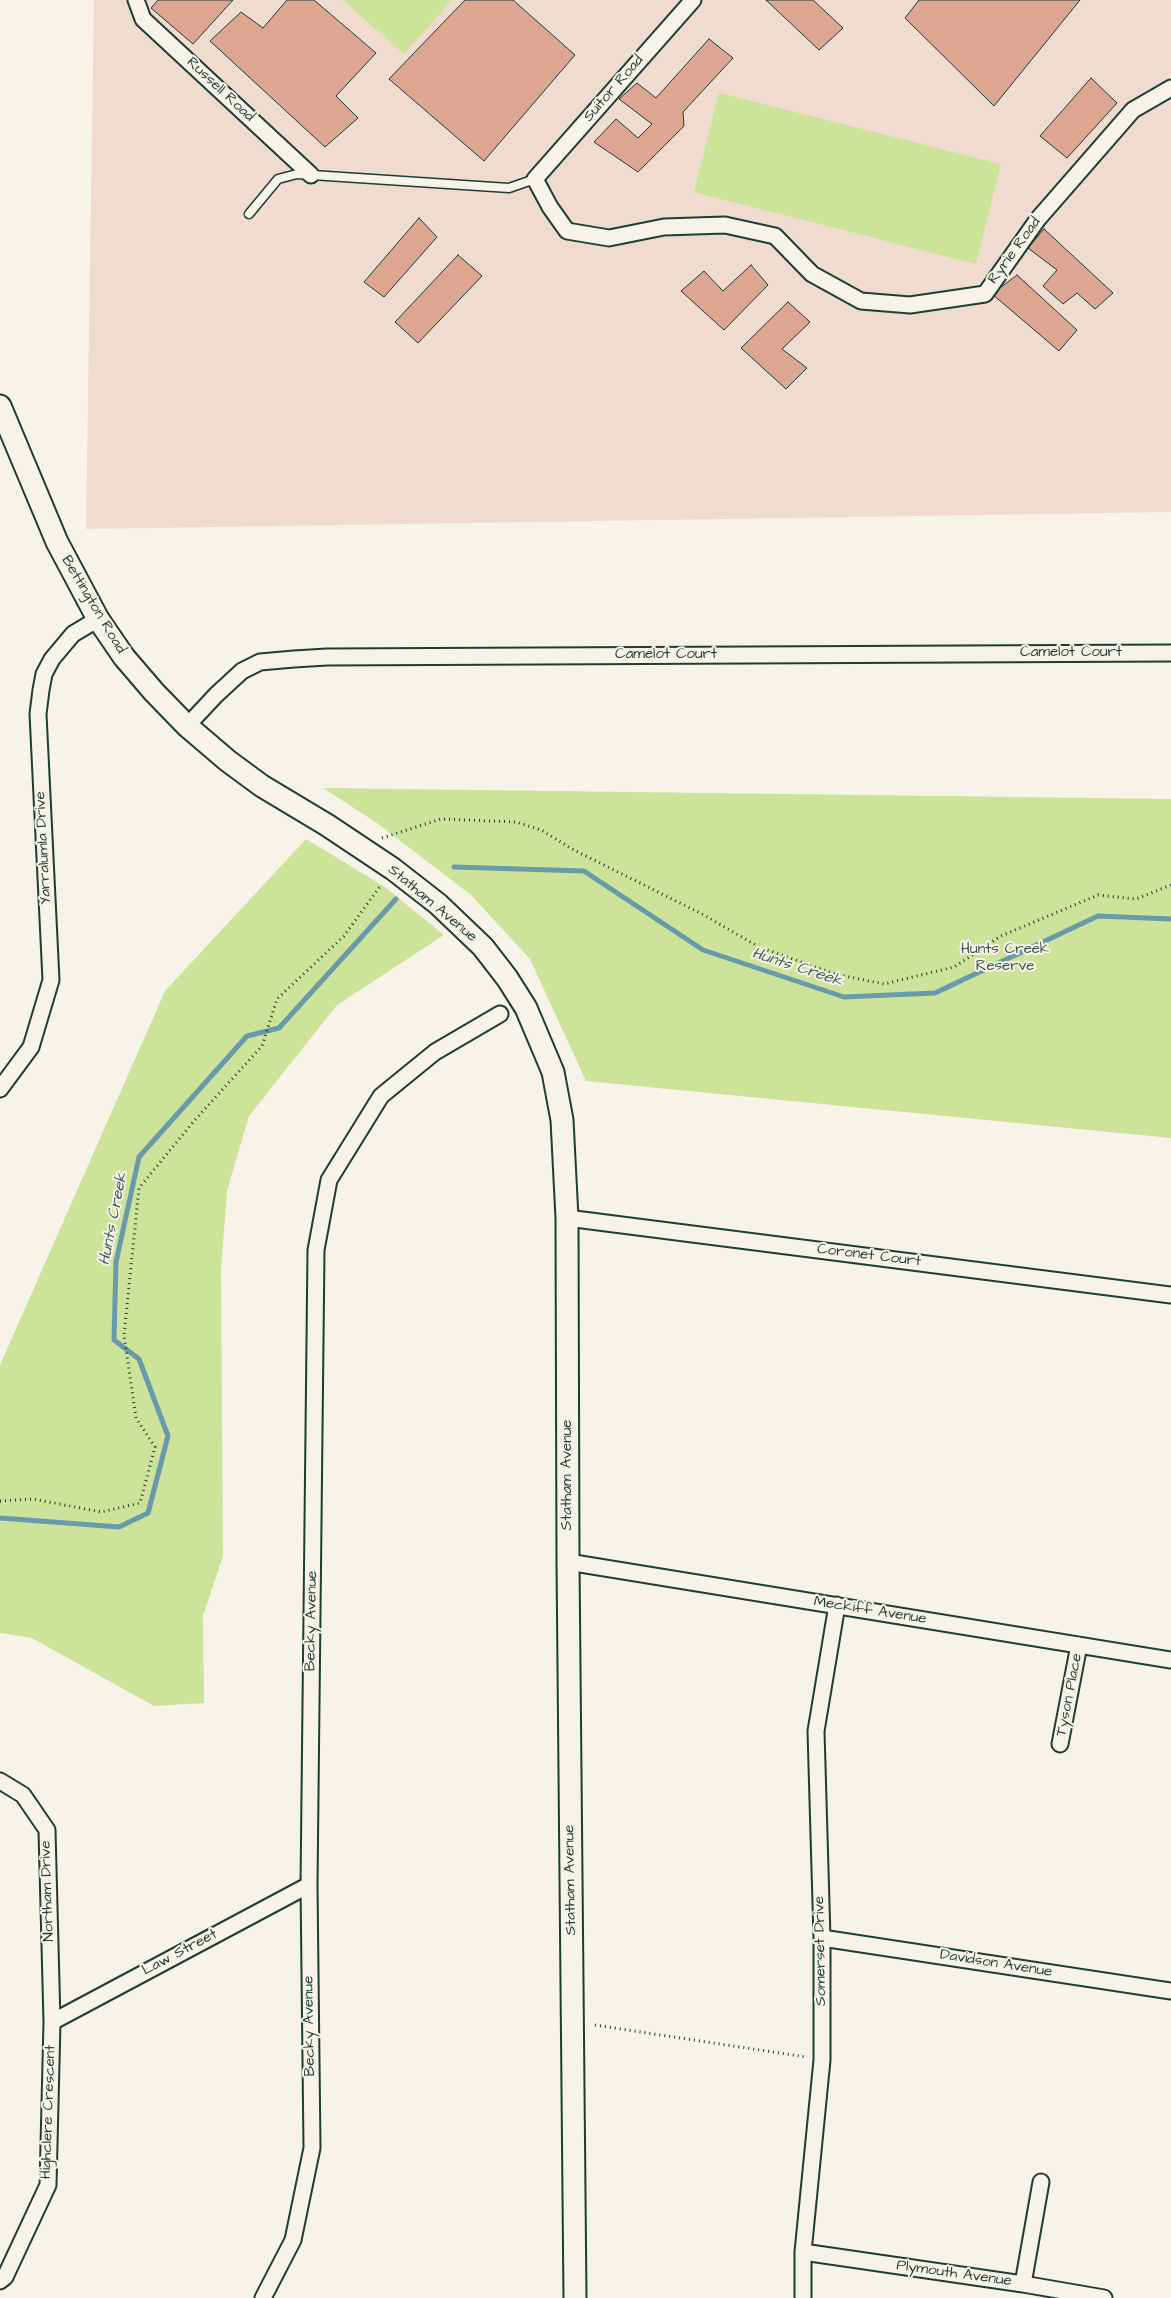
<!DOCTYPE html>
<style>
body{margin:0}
canvas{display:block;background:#f7f3e8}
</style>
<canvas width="1171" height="2298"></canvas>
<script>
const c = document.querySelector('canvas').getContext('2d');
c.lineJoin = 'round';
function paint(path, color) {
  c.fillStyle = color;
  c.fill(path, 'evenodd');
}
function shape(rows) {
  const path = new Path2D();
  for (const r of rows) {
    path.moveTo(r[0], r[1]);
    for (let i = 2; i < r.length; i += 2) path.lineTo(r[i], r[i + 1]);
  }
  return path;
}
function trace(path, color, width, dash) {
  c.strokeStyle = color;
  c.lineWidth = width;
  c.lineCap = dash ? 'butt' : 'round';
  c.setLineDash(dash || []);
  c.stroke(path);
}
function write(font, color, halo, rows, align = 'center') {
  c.font = font + ' "Architects Daughter",sans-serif';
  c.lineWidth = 4;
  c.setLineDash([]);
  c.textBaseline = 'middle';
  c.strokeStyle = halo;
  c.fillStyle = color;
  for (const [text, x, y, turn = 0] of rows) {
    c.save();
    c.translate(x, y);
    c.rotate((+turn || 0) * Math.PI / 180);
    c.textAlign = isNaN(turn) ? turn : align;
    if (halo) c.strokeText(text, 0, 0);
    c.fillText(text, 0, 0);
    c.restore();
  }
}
const built = shape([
 [94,0,1171,0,1171,512,86,529]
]);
const green = shape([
 [343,0,452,0,404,54],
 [719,93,1001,164,976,264,694,192],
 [323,788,1171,799,1171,1138,586,1081,530,959,471,895,377,823],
 [306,839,385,887,444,935,337,1005,249,1116,227,1191,221,1269,223,1556,203,1616,204,1703,154,1706,32,1638,0,1633,0,1365,165,991]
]);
const stream = shape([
 [454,867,584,871,703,950,844,997,935,993,1098,916,1171,919],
 [0,1518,119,1527,148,1513,168,1436,139,1359,114,1340,116,1262,139,1157,247,1036,279,1028,396,899]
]);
const building = shape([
 [158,0,233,0,193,44,151,8,158,0],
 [287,0,314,0,376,53,336,96,358,118,325,147,210,41,241,12,263,28,287,0],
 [465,0,513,0,575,55,484,161,389,79,465,0],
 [766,0,813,0,843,28,819,50,766,0],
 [919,0,1080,0,994,106,905,18,919,0],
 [709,39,733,58,683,112,684,126,638,172,594,142,616,119,638,138,652,124,619,99,637,83,656,98,709,39],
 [1091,78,1117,103,1067,158,1040,136,1091,78],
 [419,218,437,237,384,297,364,282,419,218],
 [1044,229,1113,293,1095,309,1077,293,1063,304,1043,286,1057,270,1028,248,1044,229],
 [458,255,482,276,418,343,395,322,458,255],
 [751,265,768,285,724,330,681,291,704,271,723,291,751,265],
 [1017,275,1077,330,1059,351,992,294,1017,275],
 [788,302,810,322,782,349,807,368,786,389,741,348,788,302]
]);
const path = shape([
 [382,838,441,819,516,822,541,830,574,850,702,914,759,947,835,974,884,984,954,967,1001,936,1098,895,1136,899,1171,885],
 [0,1501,33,1499,101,1512,140,1503,155,1447,136,1418,124,1335,139,1188,194,1121,262,1046,277,999,344,936,381,885],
 [595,2025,806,2057]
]);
const service = shape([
 [249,214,278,179,297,174,509,188,535,179]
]);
const minor = shape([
 [136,0,143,19,311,175],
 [693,0,535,179,550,207,567,231,609,238,664,227,725,225,775,236,812,274,861,301,910,305,985,294,1038,219,1133,110,1171,88],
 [187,726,216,695,242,671,260,662,294,659,327,657,1171,653],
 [0,1089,31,1047,51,980,38,714,41,690,44,674,52,659,73,634,98,619],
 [567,1218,1171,1295],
 [568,1562,1171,1660],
 [1060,1744,1079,1645],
 [0,1781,23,1795,47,1830,52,2022,48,2185,5,2277,0,2281],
 [822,1938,1171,1991],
 [52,2022,309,1885],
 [803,2252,1023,2284,1104,2298],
 [1023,2284,1041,2182],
 [263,2298,293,2240,312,2148,309,1885,316,1250,329,1180,381,1096,435,1052,500,1014],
 [803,2298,803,2252,822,2060,822,1938,816,1731,837,1605]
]);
const secondary = shape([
 [0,406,57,542,98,619,124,657,154,692,187,726,228,761,262,786,327,825,393,869,438,904,483,947,507,978,526,1008,553,1072,562,1120,567,1218,568,1562,575,2298]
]);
const streetNames = [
 ["Suitor Road",614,89,-49],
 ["Russell Road",220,90,43],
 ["Ryrie Road",1015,251,-54],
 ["Bettington Road",93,605,59],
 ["Camelot Court",1071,653],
 ["Camelot Court",666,655],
 ["Yarralumla Drive",44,848,-93],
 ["Statham Avenue",432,904,40],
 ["Coronet Court",869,1256,7],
 ["Statham Avenue",568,1475,-90],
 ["Meckiff Avenue",870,1611,9],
 ["Becky Avenue",312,1621,-89],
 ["Tyson Place",1070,1695,-79],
 ["Statham Avenue",571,1880,-91],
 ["Northam Drive",48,1891,-92],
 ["Somerset Drive",821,1951,-91],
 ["Law Street",180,1953,-28],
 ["Davidson Avenue",996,1964,9],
 ["Becky Avenue",310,2026,-91],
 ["Highclere Crescent",49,2112,-88],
 ["Plymouth Avenue",954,2274,8]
];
const parkNames = [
 ["Hunts Creek",1005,950],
 ["Reserve",1005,967]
];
const waterNames = [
 ["Hunts Creek",797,968,18],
 ["Hunts Creek",114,1219,-79]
];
paint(built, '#efdcce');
paint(green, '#cce399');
trace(stream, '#6999ab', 5);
paint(building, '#dca693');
trace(building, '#1f3d34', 1);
trace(service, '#1f3d34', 11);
trace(minor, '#1f3d34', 19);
trace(secondary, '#1f3d34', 25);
trace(path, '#1f3d34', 3, [1, 4]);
trace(service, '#f7f3e8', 8);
trace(minor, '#f7f3e8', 15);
trace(secondary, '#f7f3e8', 21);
write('15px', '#1f3d34', '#f7f3e8', streetNames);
write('15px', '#395643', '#f7f3e8', parkNames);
write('italic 16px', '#385c5c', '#f7f3e8', waterNames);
</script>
